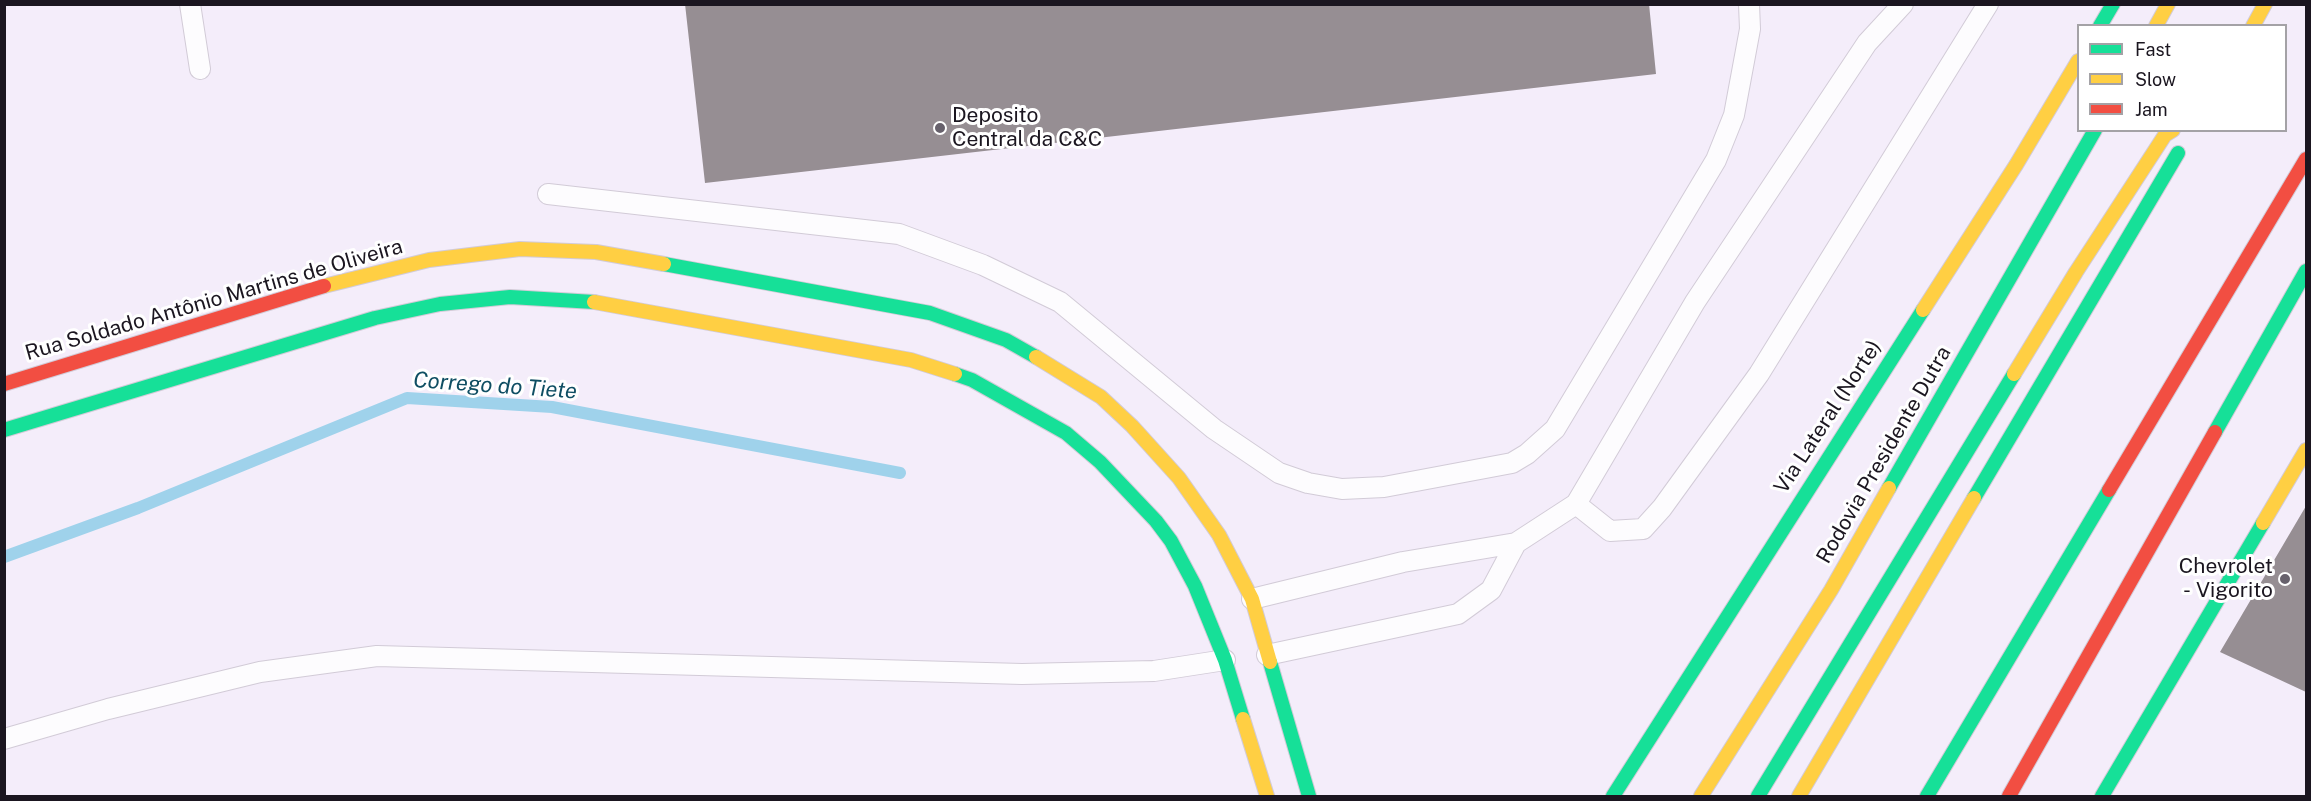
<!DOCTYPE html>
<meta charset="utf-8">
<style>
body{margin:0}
#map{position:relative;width:2311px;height:801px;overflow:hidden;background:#f4edfa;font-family:"Public Sans",sans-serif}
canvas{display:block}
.frame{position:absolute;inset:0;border:6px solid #1b1620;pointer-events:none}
.legend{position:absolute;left:2077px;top:24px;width:210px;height:108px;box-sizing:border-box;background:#fff;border:2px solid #a4a2a6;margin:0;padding:8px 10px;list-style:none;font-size:18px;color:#1b1620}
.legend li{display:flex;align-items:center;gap:12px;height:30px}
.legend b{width:30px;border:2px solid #a4a2a6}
</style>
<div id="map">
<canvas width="2311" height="801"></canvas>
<div class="frame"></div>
<ul class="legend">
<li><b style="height:8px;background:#16e098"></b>Fast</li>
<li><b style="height:8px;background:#ffcf43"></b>Slow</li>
<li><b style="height:8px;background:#f24e42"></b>Jam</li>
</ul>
</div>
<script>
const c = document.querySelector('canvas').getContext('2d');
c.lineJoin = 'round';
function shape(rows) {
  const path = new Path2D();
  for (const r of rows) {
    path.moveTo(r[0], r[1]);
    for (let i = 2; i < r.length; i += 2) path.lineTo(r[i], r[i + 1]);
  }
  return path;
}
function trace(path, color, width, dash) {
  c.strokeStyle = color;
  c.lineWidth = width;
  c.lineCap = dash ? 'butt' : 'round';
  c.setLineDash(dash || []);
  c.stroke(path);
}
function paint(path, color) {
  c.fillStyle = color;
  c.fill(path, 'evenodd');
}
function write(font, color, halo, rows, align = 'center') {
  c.font = font + ' "Public Sans",sans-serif';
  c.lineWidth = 6;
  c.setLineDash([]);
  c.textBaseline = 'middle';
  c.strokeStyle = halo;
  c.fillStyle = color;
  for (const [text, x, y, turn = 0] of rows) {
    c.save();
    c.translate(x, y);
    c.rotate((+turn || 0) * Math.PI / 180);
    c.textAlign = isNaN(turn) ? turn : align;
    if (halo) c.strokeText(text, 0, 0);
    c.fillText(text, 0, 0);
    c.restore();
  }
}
const stream = shape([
 [4,557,138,508,407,398,552,407,900,473]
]);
const building = shape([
 [685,4,1649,4,1656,74,705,183],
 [2306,506,2306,692,2220,652]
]);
const lane = shape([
 [190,4,200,69],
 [548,194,899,234,983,265,1060,302,1214,429,1279,473,1308,483,1342,489,1384,487,1512,463,1527,454,1555,429,1716,160,1734,115,1750,29,1749,4],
 [1576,504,1610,531,1643,529,1662,508,1759,374,1988,4],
 [1252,599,1403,562,1516,543,1576,504,1695,302,1867,43,1903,4],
 [1267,655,1458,614,1491,590,1516,543],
 [4,739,108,709,260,672,377,656,1022,674,1154,671,1225,660]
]);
const fast = shape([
 [2100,26,2113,4],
 [664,264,930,313,1006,340,1036,357],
 [955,374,972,380,1066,433,1100,462,1156,521,1171,541,1195,586,1225,660,1243,719],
 [4,430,375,318,440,304,510,297,594,302],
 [2215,432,2306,271],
 [1889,488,2095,130],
 [1974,498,2178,153],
 [1270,662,1309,796],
 [1613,796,1923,310],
 [1758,796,2014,374],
 [1927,796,2109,490],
 [2102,796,2263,523]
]);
const slow = shape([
 [2156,26,2168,4],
 [2253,26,2265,4],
 [324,286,429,260,520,249,596,252,664,264],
 [594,302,911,360,955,374],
 [1923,310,2016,165,2078,61],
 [1036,357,1101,397,1132,426,1179,478,1219,535,1252,599,1270,662],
 [2014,374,2076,272,2165,135,2173,130],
 [2263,523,2306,450],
 [1243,719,1267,796],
 [1701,796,1831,590,1889,488],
 [1799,796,1974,498]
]);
const jam = shape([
 [4,384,324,286],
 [2109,490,2306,159],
 [2009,796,2215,432]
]);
const markers = [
 [940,128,6,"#67616c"],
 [2285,579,6,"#67616c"]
];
const poiNames = [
 ["Deposito",952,116],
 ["Central da C&C",952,140],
 ["Chevrolet",2273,567,"right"],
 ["- Vigorito",2273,591,"right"]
];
const streetNames = [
 ["Rua Soldado Antônio Martins de Oliveira",214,300,-16],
 ["Via Lateral (Norte)",1828,417,-57],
 ["Rodovia Presidente Dutra",1884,455,-60]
];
const waterNames = [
 ["Corrego do Tiete",495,386,4]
];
trace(stream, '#9fd2eb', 12);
paint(building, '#968e93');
trace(lane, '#d2cbd7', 22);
trace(fast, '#d2cbd7', 16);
trace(slow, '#d2cbd7', 16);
trace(jam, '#d2cbd7', 16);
trace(lane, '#fdfcfe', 20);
trace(fast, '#16e098', 14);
trace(slow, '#ffcf43', 14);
trace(jam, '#f24e42', 14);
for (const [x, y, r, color] of markers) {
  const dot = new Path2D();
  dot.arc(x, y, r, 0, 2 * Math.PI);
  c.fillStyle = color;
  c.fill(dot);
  trace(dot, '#fff', 2);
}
write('21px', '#1b1620', '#fff', poiNames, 'left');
write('21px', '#1b1620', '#fff', streetNames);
write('italic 22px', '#0f4e63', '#fff', waterNames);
</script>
